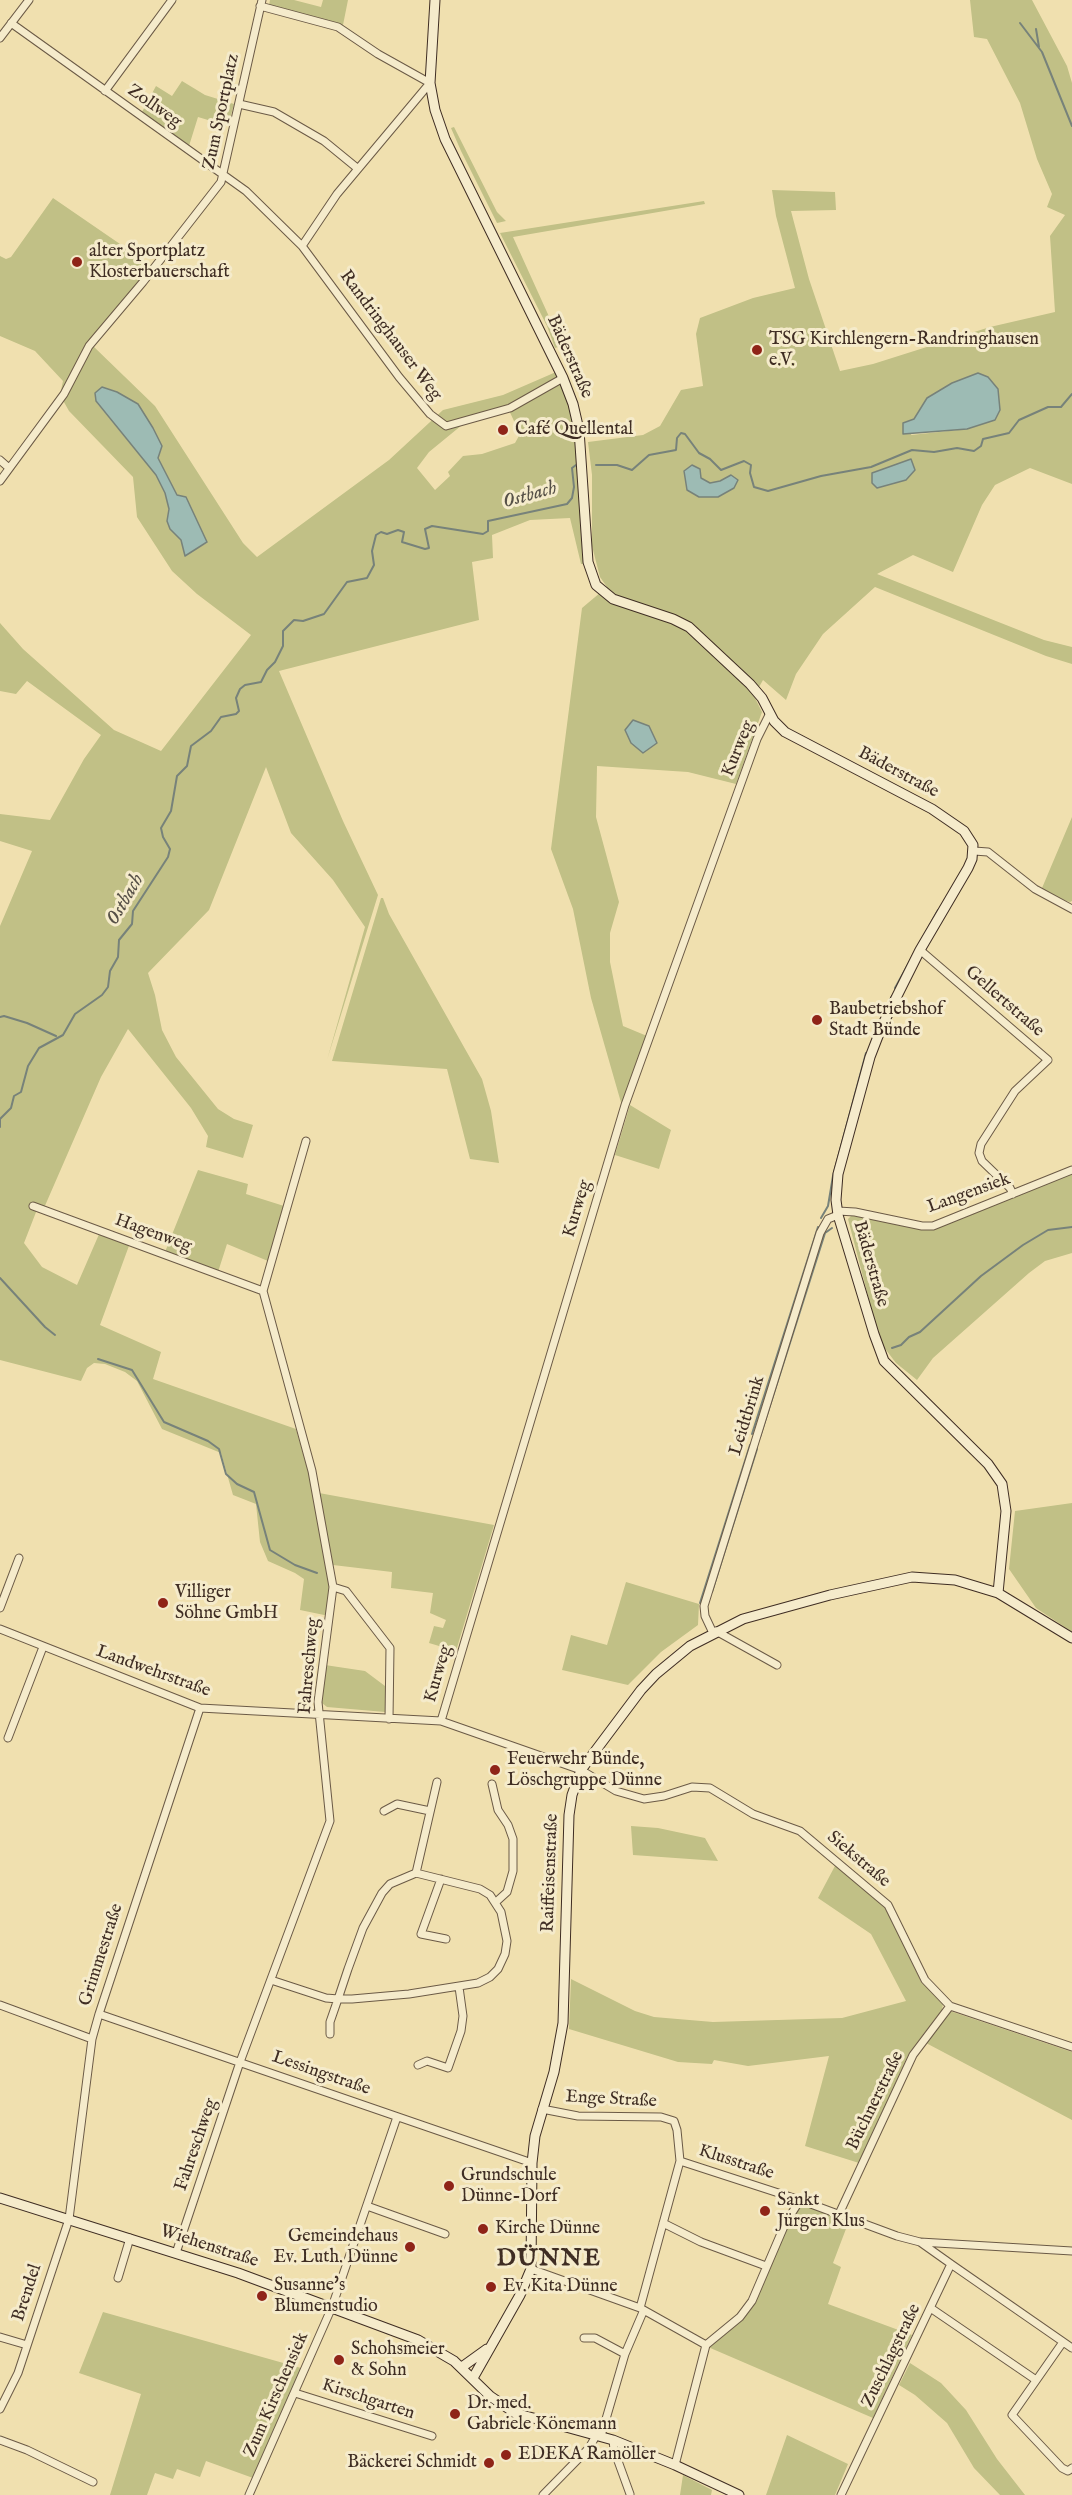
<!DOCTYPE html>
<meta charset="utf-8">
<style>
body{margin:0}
canvas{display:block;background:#f0e0af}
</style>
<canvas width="1072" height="2495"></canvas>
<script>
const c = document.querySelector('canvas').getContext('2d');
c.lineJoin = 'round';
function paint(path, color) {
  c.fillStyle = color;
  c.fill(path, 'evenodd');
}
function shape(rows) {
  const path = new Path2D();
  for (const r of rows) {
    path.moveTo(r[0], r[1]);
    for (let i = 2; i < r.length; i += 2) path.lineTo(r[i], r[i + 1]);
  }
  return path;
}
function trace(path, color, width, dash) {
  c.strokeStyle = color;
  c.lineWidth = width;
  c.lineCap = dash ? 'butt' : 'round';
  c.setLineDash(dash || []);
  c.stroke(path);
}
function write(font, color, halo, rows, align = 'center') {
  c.font = font + ' "IM FELL English",serif';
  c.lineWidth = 6;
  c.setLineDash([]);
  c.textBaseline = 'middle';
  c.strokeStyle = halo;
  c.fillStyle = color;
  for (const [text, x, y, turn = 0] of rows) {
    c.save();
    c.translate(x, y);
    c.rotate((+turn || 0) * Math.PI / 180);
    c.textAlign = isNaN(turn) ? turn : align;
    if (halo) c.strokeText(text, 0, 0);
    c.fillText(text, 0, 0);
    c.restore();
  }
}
const green = shape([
 [270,0,294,0,321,7,323,0,348,0,343,25,269,5],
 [970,0,1032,0,1067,66,1072,83,1072,484,1030,468,995,485,982,505,953,572,913,555,877,574,1044,640,1072,647,1072,664,1046,656,875,587,823,634,796,674,786,700,763,680,754,696,762,712,736,784,688,772,597,766,596,817,619,902,610,933,610,962,623,1026,647,1036,622,1106,591,998,573,909,551,849,582,608,607,587,600,577,592,546,592,475,588,442,643,435,660,426,681,390,703,386,696,334,700,318,753,298,795,288,776,216,772,190,835,192,836,210,791,211,809,279,840,371,873,364,990,327,1055,312,1050,236,1065,215,1047,207,1052,194,1037,159,1020,103,987,39,974,37],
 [978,373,988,377,1000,410,994,420,967,429,911,435,914,419,927,398,952,383],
 [182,81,205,95,234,104,228,126,198,117,189,146,142,112,156,86,172,96],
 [454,127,497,212,506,221,497,223,461,151,451,128],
 [53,198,152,266,93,346,155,406,243,543,257,557,389,460,443,410,503,395,556,372,570,406,575,423,585,564,581,564,570,518,530,520,492,535,493,558,472,562,479,620,279,671,343,821,378,895,327,1060,365,927,333,880,291,833,266,767,209,910,148,973,155,995,162,1030,176,1057,218,1109,234,1119,253,1125,243,1158,206,1147,208,1136,191,1108,128,1029,101,1077,44,1208,38,1207,24,1243,42,1267,77,1285,100,1232,130,1243,100,1325,161,1352,153,1379,296,1429,309,1475,327,1564,330,1585,329,1616,300,1610,304,1579,295,1573,268,1561,260,1542,256,1504,233,1495,221,1453,162,1429,137,1381,125,1372,105,1364,94,1363,87,1368,81,1381,0,1360,0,926,32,851,0,841,0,814,50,820,84,759,101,735,27,681,16,694,0,691,0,623,23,649,114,730,161,751,251,635,197,594,172,571,137,517,133,477,69,411,60,395,63,381,35,351,0,336,0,256,6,259,11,257],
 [96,402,162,446,158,458,177,495,207,543,185,555,181,540,170,529,167,521,169,510,165,493,156,475],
 [507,406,520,434,515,443,482,454,463,456,448,472,450,476,435,490,417,468,429,452,462,425],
 [704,201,705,204,513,237,556,332,561,346,555,348,547,326,500,233],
 [1072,817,1072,901,1070,902,1056,898,1042,888],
 [381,898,383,898,389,914,482,1079,491,1111,499,1163,470,1159,447,1069,332,1061],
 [630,1105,671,1130,659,1169,615,1155],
 [198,1170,248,1184,246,1194,284,1206,268,1261,227,1244,218,1272,165,1252],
 [1072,1173,1072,1253,1045,1261,1029,1273,933,1358,917,1380,896,1363,880,1342,848,1219,852,1215,921,1228,934,1228],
 [319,1493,494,1525,456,1651,429,1643,434,1626,443,1628,446,1620,430,1613,433,1593,391,1588,392,1572,333,1565],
 [1072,1503,1072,1632,1036,1608,1009,1569,1015,1511],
 [626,1582,699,1604,698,1625,661,1652,628,1685,562,1670,571,1635,607,1645],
 [325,1665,365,1671,385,1686,385,1712,327,1707,322,1703],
 [631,1826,658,1828,705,1838,718,1861,633,1855],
 [836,1864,886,1906,921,1982,943,2004,942,2010,909,2053,859,2163,805,2146,829,2056,748,2066,714,2060,712,2064,678,2062,569,2029,571,1979,635,2011,654,2017,713,2022,842,2018,906,2001,871,1934,818,1898],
 [950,2011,1072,2052,1072,2120,926,2043],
 [801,2203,849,2221,833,2263,841,2267,828,2304,912,2335,873,2418,708,2347,741,2318,787,2225],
 [103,2312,301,2368,253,2478,206,2461,200,2477,177,2469,173,2479,155,2473,147,2495,110,2495,141,2394,79,2373],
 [910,2363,941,2383,966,2410,997,2459,1025,2495,1000,2495,974,2468,947,2423,915,2395,899,2385],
 [787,2435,848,2464,835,2495,766,2495],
 [683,2475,712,2490,711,2495,680,2495]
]);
const water = shape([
 [978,373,988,377,998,389,1000,410,995,420,967,429,903,434,903,423,914,419,927,398,952,383,978,373],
 [102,387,117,392,138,404,153,428,162,446,158,458,177,495,186,497,207,542,185,556,181,540,170,529,167,521,169,509,165,493,156,475,96,401,95,393,102,387],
 [911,459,915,470,906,480,877,488,872,483,872,473,911,459],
 [692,465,700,469,701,478,710,483,720,481,731,475,738,480,734,488,718,497,699,497,687,490,684,471,692,465],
 [633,720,649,726,657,743,643,753,631,743,625,730,633,720]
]);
const stream = shape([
 [1020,23,1042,52,1072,126],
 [1036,29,1039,47],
 [596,465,617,465,632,470,649,455,676,450,677,438,681,433,685,434,699,453,710,459,721,470,744,461,751,465,750,473,754,487,768,491,821,476,871,467,912,450,934,452,957,448,974,451,981,446,983,439,1009,433,1019,420,1048,407,1061,407,1072,394],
 [895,988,938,910],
 [882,1016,892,996],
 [0,1017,4,1016,27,1023,56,1036],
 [0,1127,0,1119,11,1108,14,1096,21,1092,28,1066,39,1048,63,1035,75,1014,102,995,108,987,110,971,118,957,119,940,132,924,133,911,168,857,170,849,163,837,161,828,171,811,177,776,187,766,191,746,211,731,221,717,236,714,239,711,236,698,240,689,245,685,261,682,267,670,275,662,283,646,283,631,294,620,303,621,324,614,347,582,367,578,374,565,372,551,376,535,381,532,387,534,398,530,404,532,402,542,425,549,429,548,425,529,432,526,483,534,488,531,488,521,567,504,572,498,574,487,572,468,576,465],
 [821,1218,828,1206,833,1176,866,1053],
 [0,1278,45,1327,55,1335],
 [892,1348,901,1345,909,1337,920,1332,981,1276,1023,1245,1048,1230,1072,1227],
 [98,1359,132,1370,164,1422,208,1441,219,1449,226,1474,237,1484,254,1492,270,1550,295,1565,317,1573],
 [752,1434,818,1227],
 [760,1437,825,1233,832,1228],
 [712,1592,757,1449],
 [700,1603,750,1445]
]);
const street = shape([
 [260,6,338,27,378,54,430,83,337,194,302,246],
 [11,23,246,191,302,246,399,377,430,414,446,426,510,408,563,378],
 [0,38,29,0],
 [105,91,172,0],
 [239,104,274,112,324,141,357,168],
 [0,460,9,468],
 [0,481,64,394,89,346,143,282,221,182,262,0],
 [974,851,988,852,1035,889,1072,909],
 [920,950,1048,1060,1015,1091,981,1144,979,1153,982,1161,1010,1188,1013,1194],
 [33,1206,263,1291],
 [838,1211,855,1212,922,1226,933,1226,1072,1170],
 [333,1587,346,1591,390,1648,389,1719],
 [0,1608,19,1558],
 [0,1629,200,1708,441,1721,581,1770,616,1791,644,1799,664,1796,692,1787,710,1788,753,1814,800,1831,888,1905,925,1980,950,2006,1072,2047],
 [716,1631,777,1665],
 [713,1633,705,1616,704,1606,820,1233,828,1219,838,1215],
 [441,1721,625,1105,757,739,770,713],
 [8,1738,43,1647],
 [492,1784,498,1810,508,1825,513,1839,513,1871,507,1892,496,1902],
 [384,1811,397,1804,430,1811],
 [416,1873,437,1782],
 [441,1879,421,1934,446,1939],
 [271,1980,326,1998,338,1999,352,1999,409,1994,478,1983,490,1977,498,1969,505,1954,507,1941,501,1912,490,1895,480,1889,416,1873,390,1884,382,1893,363,1928,348,1969,338,1999,330,2022,330,2034],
 [0,2005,92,2039],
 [99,2014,532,2163],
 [418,2065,427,2061,448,2068,461,2031,463,2016,459,1987],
 [542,2109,578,2116,661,2117,674,2121,677,2130,680,2161,640,2308],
 [680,2161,800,2200,897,2236,920,2242,1072,2251],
 [367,2206,445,2234],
 [839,2214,913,2055,950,2006],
 [663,2223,701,2242,766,2266],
 [176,2253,240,2062,330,1821,318,1702,333,1587,312,1471,263,1291,306,1141],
 [951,2264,1072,2348],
 [531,2269,640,2308,706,2345],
 [118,2278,130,2238],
 [932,2309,1036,2380],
 [0,2337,27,2345],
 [584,2338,595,2338,625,2354],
 [1063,2342,1012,2415,1062,2468,1068,2471,1072,2468],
 [706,2345,740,2317,752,2301,785,2224,800,2200],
 [295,2393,432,2436],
 [0,2409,18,2373,69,2219,92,2039,99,2014,200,1708],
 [601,2436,625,2354,643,2312],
 [0,2440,27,2450,93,2482],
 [613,2440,614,2450,630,2494],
 [675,2465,706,2345],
 [249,2495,332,2307,397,2117],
 [543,2495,589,2448,597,2434],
 [841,2495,951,2264,920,2242]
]);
const secondary = shape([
 [435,0,430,83,435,110,445,139,563,378,573,404,579,430,588,562,596,585,613,599,673,619,689,627,750,684,762,698,774,721,785,732,932,809,964,831,973,845,972,859,968,868,920,950,882,1026,870,1057,838,1174,836,1200,838,1215,874,1334,884,1361,988,1464,1002,1484,1006,1511,998,1593],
 [0,2198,238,2273,418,2340,454,2361,490,2396,515,2413,613,2440,675,2465,739,2495],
 [462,2367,487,2349],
 [473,2378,520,2295,531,2269,532,2163,535,2136,554,2072,563,2023,569,1815,572,1795,581,1770,641,1690,656,1674,690,1646,743,1619,830,1595,912,1577,955,1580,998,1593,1072,1638]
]);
const markers = [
 [77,262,6,"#8f2418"],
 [757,350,6,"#8f2418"],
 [503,430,6,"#8f2418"],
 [817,1020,6,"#8f2418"],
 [163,1603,6,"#8f2418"],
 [495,1770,6,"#8f2418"],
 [449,2186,6,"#8f2418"],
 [765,2211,6,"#8f2418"],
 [483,2229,6,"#8f2418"],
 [410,2247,6,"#8f2418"],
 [491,2287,6,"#8f2418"],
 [262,2296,6,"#8f2418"],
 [339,2360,6,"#8f2418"],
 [455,2414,6,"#8f2418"],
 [506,2455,6,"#8f2418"],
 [489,2463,6,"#8f2418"]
];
const streetNames = [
 ["Zollweg",154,107,35],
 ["Zum Sportplatz",222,112,-78],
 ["Randringhauser Weg",390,336,53],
 ["Bäderstraße",569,357,66],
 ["Kurweg",739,749,-68],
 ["Bäderstraße",898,773,28],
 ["Gellertstraße",1004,1002,41],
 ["Langensiek",969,1194,-20],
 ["Kurweg",578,1209,-73],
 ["Hagenweg",153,1234,20],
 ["Bäderstraße",870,1264,74],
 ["Leidtbrink",748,1416,-73],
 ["Fahreschweg",310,1666,-85],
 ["Landwehrstraße",153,1672,20],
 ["Kurweg",439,1674,-74],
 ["Siekstraße",858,1860,40],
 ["Raiffeisenstraße",551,1873,-88],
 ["Grimmestraße",102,1955,-72],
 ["Lessingstraße",321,2074,19],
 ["Enge Straße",611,2100,3],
 ["Büchnerstraße",876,2101,-64],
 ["Fahreschweg",197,2145,-71],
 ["Klusstraße",736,2163,18],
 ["Wiehenstraße",209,2247,18],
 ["Brendel",28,2293,-72],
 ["Zuschlagstraße",892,2356,-64],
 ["Zum Kirschensiek",277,2395,-66],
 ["Kirschgarten",368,2400,18]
];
const poiNames = [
 ["alter Sportplatz",89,252],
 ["Klosterbauerschaft",89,273],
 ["TSG Kirchlengern-Randringhausen",769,340],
 ["e.V.",769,361],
 ["Café Quellental",515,430],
 ["Baubetriebshof",829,1010],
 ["Stadt Bünde",829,1031],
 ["Villiger",175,1593],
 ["Söhne GmbH",175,1614],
 ["Feuerwehr Bünde,",507,1760],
 ["Löschgruppe Dünne",507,1781],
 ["Grundschule",461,2176],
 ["Dünne-Dorf",461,2197],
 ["Sankt",777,2201],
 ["Jürgen Klus",777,2222],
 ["Kirche Dünne",495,2229],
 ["Gemeindehaus",398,2237,"right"],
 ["Ev. Luth. Dünne",398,2258,"right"],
 ["Susanne's",274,2286],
 ["Blumenstudio",274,2307],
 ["Ev. Kita Dünne",503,2287],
 ["Schohsmeier",351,2350],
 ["& Sohn",351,2371],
 ["Dr. med.",467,2404],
 ["Gabriele Könemann",467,2425],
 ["EDEKA Ramöller",518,2455],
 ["Bäckerei Schmidt",477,2463,"right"]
];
const waterNames = [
 ["Ostbach",530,496,-16],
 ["Ostbach",126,900,-60]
];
const districtNames = [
 ["DÜNNE",549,2260]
];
paint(green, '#c1c086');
paint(water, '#9dbbb4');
trace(water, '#77827a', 1.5);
trace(stream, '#77827a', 2);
trace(street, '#6b5a46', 9);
trace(secondary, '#3f2d23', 11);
trace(street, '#f5ebcb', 7);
trace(secondary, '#f5ebcb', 9);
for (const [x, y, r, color] of markers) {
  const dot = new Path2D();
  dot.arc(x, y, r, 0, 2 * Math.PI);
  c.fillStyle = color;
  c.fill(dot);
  trace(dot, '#f5ebcb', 2);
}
write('18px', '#3f2d23', '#f5ebcb', streetNames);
write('18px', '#3f2d23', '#f5ebcb', poiNames, 'left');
write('italic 20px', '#565047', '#f5ebcb', waterNames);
c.letterSpacing = '1.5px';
write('bold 24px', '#3f2d23', '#f5ebcb', districtNames);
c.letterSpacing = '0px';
</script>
